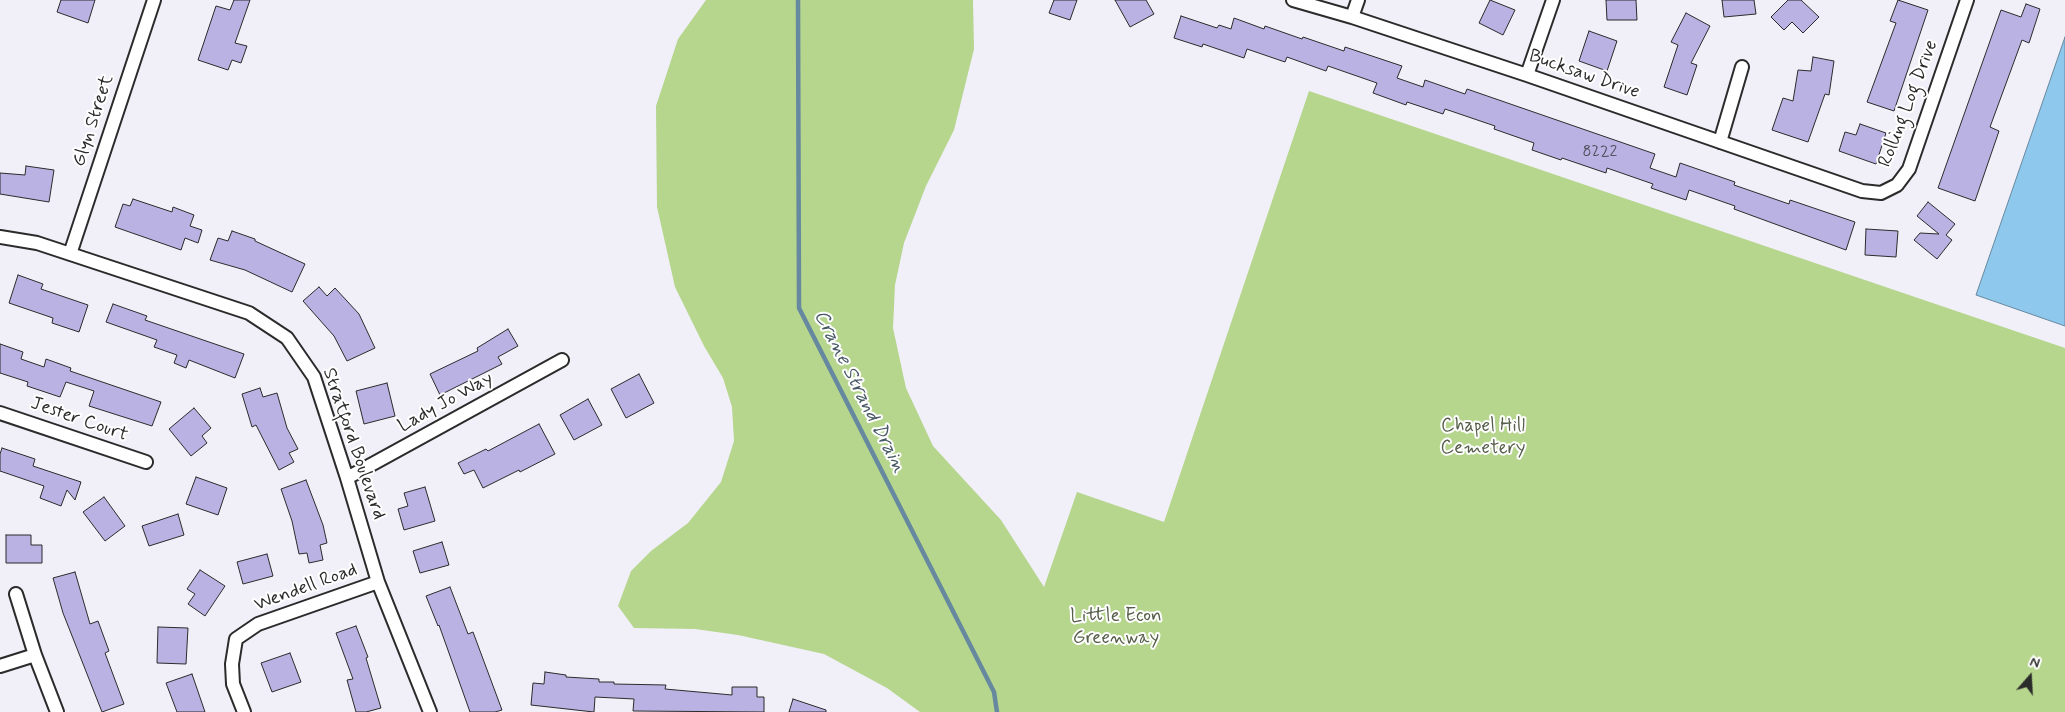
<!DOCTYPE html>
<style>
body{margin:0}
#map{position:relative;width:2065px;height:712px;overflow:hidden;background:#f1f0f9;font-family:Mynerve,sans-serif}
canvas{display:block}
.north{position:absolute;left:2005px;top:652px;width:50px;height:50px;-webkit-text-stroke:4px #fff;paint-order:stroke;rotate:19deg;font-size:14px;font-weight:700;line-height:20px;text-align:center;color:#2b2b2b}
.north::after{content:'';display:block;margin:auto;width:18px;height:22px;background:#2b2b2b;clip-path:polygon(50% 0,100% 100%,50% 72%,0 100%)}
</style>
<div id="map">
<canvas width="2065" height="712"></canvas>
<div class="north">N</div>
</div>
<script>
const c = document.querySelector('canvas').getContext('2d');
c.lineJoin = 'round';
function paint(path, color) {
  c.fillStyle = color;
  c.fill(path, 'evenodd');
}
function shape(rows) {
  const path = new Path2D();
  for (const r of rows) {
    path.moveTo(r[0], r[1]);
    for (let i = 2; i < r.length; i += 2) path.lineTo(r[i], r[i + 1]);
  }
  return path;
}
function trace(path, color, width, dash) {
  c.strokeStyle = color;
  c.lineWidth = width;
  c.lineCap = dash ? 'butt' : 'round';
  c.setLineDash(dash || []);
  c.stroke(path);
}
function write(font, color, halo, rows, align = 'center') {
  c.font = font + ' Mynerve,sans-serif';
  c.lineWidth = 4;
  c.setLineDash([]);
  c.textBaseline = 'middle';
  c.strokeStyle = halo;
  c.fillStyle = color;
  for (const [text, x, y, turn = 0] of rows) {
    c.save();
    c.translate(x, y);
    c.rotate((+turn || 0) * Math.PI / 180);
    c.textAlign = isNaN(turn) ? turn : align;
    if (halo) c.strokeText(text, 0, 0);
    c.fillText(text, 0, 0);
    c.restore();
  }
}
const green = shape([
 [706,0,973,0,974,49,954,130,926,186,904,243,895,285,893,328,906,388,933,446,1001,520,1044,587,1077,492,1164,522,1309,91,2065,348,2065,712,920,712,887,688,824,654,738,635,695,629,634,628,618,606,631,571,651,551,688,523,721,482,734,441,732,407,723,378,704,346,675,287,657,207,656,106,678,39]
]);
const water = shape([
 [2065,37,2065,326,1976,295,2065,37]
]);
const stream = shape([
 [798,0,799,308,994,692,997,712]
]);
const building = shape([
 [61,0,95,0,88,23,57,12,61,0],
 [234,0,250,0,235,43,247,46,241,63,232,60,228,70,198,60,216,6,230,10,234,0],
 [1054,0,1077,0,1070,20,1049,13,1054,0],
 [1115,0,1146,0,1154,14,1130,27,1115,0],
 [1490,0,1515,10,1503,35,1479,23,1490,0],
 [1606,0,1636,0,1637,20,1607,20,1606,0],
 [1722,0,1754,0,1756,14,1724,17,1722,0],
 [1788,0,1801,0,1819,17,1803,33,1792,22,1784,30,1771,17,1788,0],
 [1898,0,1928,10,1894,111,1867,102,1896,23,1890,21,1898,0],
 [2026,4,2040,9,2029,43,2022,40,1990,127,1999,131,1975,201,1938,188,2001,10,2021,17,2026,4],
 [1686,13,1710,26,1691,63,1697,65,1687,95,1664,87,1678,45,1671,42,1686,13],
 [1181,16,1217,28,1219,25,1231,29,1234,18,1264,29,1265,26,1302,39,1303,37,1344,51,1345,47,1402,66,1397,78,1423,87,1425,80,1465,94,1467,89,1655,154,1650,168,1676,177,1680,163,1735,182,1734,185,1789,204,1790,200,1855,222,1846,250,1734,209,1735,206,1689,190,1686,200,1651,188,1653,184,1607,168,1606,173,1562,158,1561,160,1532,150,1534,143,1494,129,1495,126,1445,109,1443,114,1407,102,1406,105,1373,93,1377,83,1328,66,1326,71,1287,57,1285,62,1247,49,1244,58,1203,44,1202,47,1174,38,1181,16],
 [1589,31,1617,41,1607,71,1579,61,1589,31],
 [1813,57,1834,61,1829,95,1825,94,1808,142,1772,130,1783,98,1793,101,1798,70,1811,71,1813,57],
 [1860,124,1886,133,1876,164,1839,151,1845,132,1856,135,1860,124],
 [26,166,54,170,49,202,0,194,0,173,25,175,26,166],
 [133,199,172,212,173,207,194,215,190,226,202,230,198,243,185,238,181,250,115,227,123,204,130,206,133,199],
 [1928,202,1955,224,1946,235,1952,240,1937,259,1914,240,1920,233,1939,234,1917,216,1928,202],
 [1866,229,1898,231,1896,257,1865,255,1866,229],
 [232,231,255,239,255,241,305,264,292,292,245,270,210,260,218,238,228,241,232,231],
 [18,275,43,284,41,289,88,305,79,332,52,323,53,318,9,303,18,275],
 [319,287,327,296,335,288,359,314,375,348,347,361,334,336,303,301,319,287],
 [113,304,147,316,145,320,244,354,235,378,189,360,186,368,174,363,177,355,154,347,157,340,106,322,113,304],
 [508,329,518,346,498,357,502,364,440,395,430,374,478,351,477,348,508,329],
 [0,344,23,352,21,359,44,367,46,359,71,368,70,371,161,402,152,426,89,406,94,391,66,382,60,397,27,386,28,382,0,373,0,344],
 [639,374,654,403,626,418,611,389,639,374],
 [387,383,395,416,364,424,356,391,387,383],
 [260,388,263,397,277,393,287,428,298,449,289,453,294,462,279,470,256,425,252,427,242,394,260,388],
 [588,399,602,425,574,440,560,415,588,399],
 [194,408,211,428,202,436,207,443,191,456,169,429,194,408],
 [539,424,555,454,520,472,519,470,483,488,474,470,464,474,458,463,486,449,488,451,539,424],
 [2,448,35,459,33,466,81,482,75,500,67,490,61,506,40,498,44,486,0,471,0,454,2,448],
 [196,477,227,488,218,515,186,504,196,477],
 [306,480,323,525,327,543,320,545,323,560,309,563,307,553,299,554,292,521,281,489,306,480],
 [425,487,435,521,404,530,398,509,408,506,404,493,425,487],
 [104,497,125,526,105,541,83,512,104,497],
 [178,514,184,535,149,546,142,526,178,514],
 [6,535,31,535,31,545,42,545,42,563,6,563,6,535],
 [442,542,449,565,420,573,413,551,442,542],
 [267,554,273,576,243,584,237,562,267,554],
 [200,570,225,586,205,616,188,604,195,594,187,589,200,570],
 [75,572,90,624,98,621,109,651,105,653,124,704,102,712,63,613,53,578,75,572],
 [450,587,468,634,473,632,502,710,495,712,470,712,439,625,438,626,426,596,450,587],
 [356,626,368,657,366,658,381,708,366,712,356,712,347,680,353,679,336,633,356,626],
 [158,627,188,628,186,664,157,663,158,627],
 [290,653,301,682,272,692,261,663,290,653],
 [545,672,566,675,566,677,599,679,599,682,614,682,614,684,666,685,665,689,732,695,732,687,757,687,757,697,764,697,764,712,633,711,634,699,595,697,594,712,531,705,533,683,544,684,545,672],
 [192,674,205,712,177,712,166,683,192,674],
 [793,699,826,710,826,712,789,712,793,699]
]);
const minor = shape([
 [1293,0,1352,17,1527,75,1862,191,1881,193,1897,185,1909,169,1967,0],
 [1352,17,1358,0],
 [1527,75,1553,0],
 [1720,142,1742,67],
 [0,237,37,243,249,313,287,338,314,377,347,478,378,582,430,712],
 [70,254,154,0],
 [0,413,146,462],
 [347,478,562,360],
 [16,594,35,655,57,712],
 [0,666,35,655],
 [244,712,233,684,232,664,236,639,258,624,378,582]
]);
const numberNames = [
 ["8222",1600,153]
];
const streetNames = [
 ["Bucksaw Drive",1584,75,19],
 ["Rolling Log Drive",1909,104,-69],
 ["Glyn Street",94,121,-72],
 ["Lady Jo Way",446,403,-29],
 ["Jester Court",79,420,19],
 ["Stratford Boulevard",353,444,71],
 ["Wendell Road",306,588,-20]
];
const parkNames = [
 ["Chapel Hill",1483,427],
 ["Cemetery",1483,449],
 ["Little Econ",1116,617],
 ["Greenway",1116,639]
];
const waterNames = [
 ["Crane Strand Drain",859,392,63]
];
paint(green, '#b6d58d');
paint(water, '#8ec8ed');
trace(water, '#66899f', 1);
trace(stream, '#66899f', 4.5);
paint(building, '#bab2e3');
trace(building, '#2b2b2b', 1);
trace(minor, '#2b2b2b', 16);
trace(minor, '#fff', 12);
write('16px', '#4f4d59', null, numberNames);
write('19px', '#2b2b2b', '#fff', streetNames);
write('19px', '#555e48', '#fff', parkNames);
write('italic 20px', '#495a65', '#fff', waterNames);
</script>
